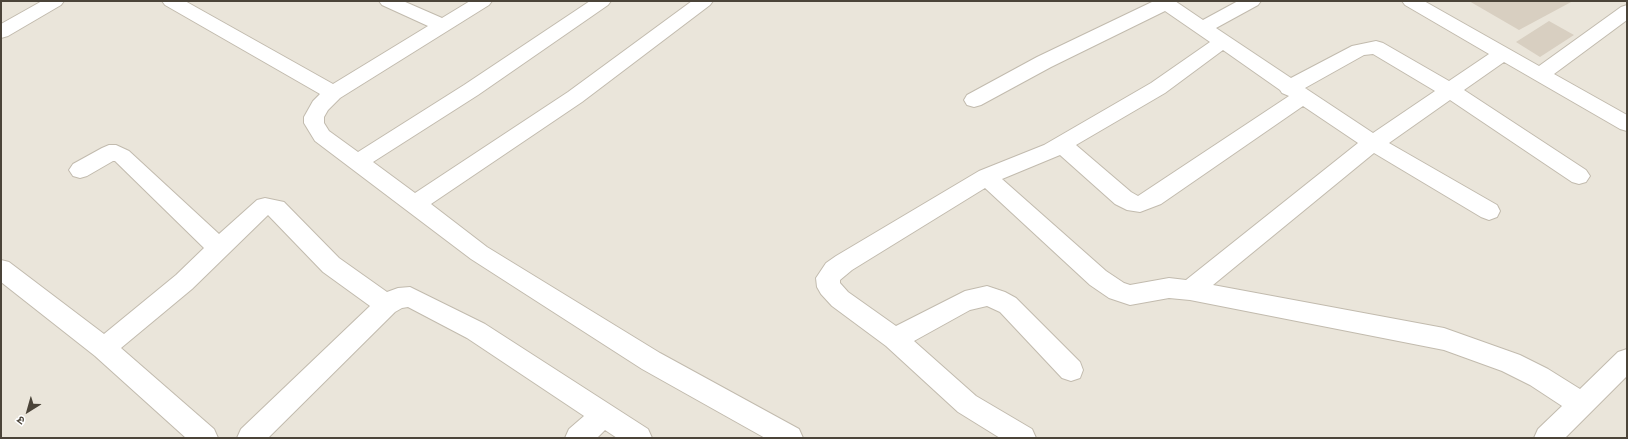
<!DOCTYPE html>
<meta charset="utf-8">
<style>
body{margin:0}
#map{position:relative;width:1628px;height:439px;overflow:hidden;background:#f6f3ec;font-family:"PT Sans","Noto Sans Devanagari",sans-serif}
canvas{display:block}
.frame{position:absolute;inset:0;border:2px solid #4b4439;pointer-events:none}
.north{position:absolute;left:8px;top:391px;width:40px;height:40px;-webkit-text-stroke:3px #fff;paint-order:stroke;rotate:217deg;font-size:11px;font-weight:700;line-height:16px;text-align:center;color:#4b4439}
.north::after{content:'';display:block;margin:auto;width:14px;height:18px;background:#4b4439;clip-path:polygon(50% 0,100% 100%,50% 72%,0 100%)}
</style>
<div id="map">
<canvas width="1628" height="439"></canvas>
<div class="frame"></div>
<div class="north">उ</div>
</div>
<script>
const c = document.querySelector('canvas').getContext('2d');
c.lineJoin = 'round';
function paint(path, color) {
  c.fillStyle = color;
  c.fill(path, 'evenodd');
}
function shape(rows) {
  const path = new Path2D();
  for (const r of rows) {
    path.moveTo(r[0], r[1]);
    for (let i = 2; i < r.length; i += 2) path.lineTo(r[i], r[i + 1]);
  }
  return path;
}
function trace(path, color, width, dash) {
  c.strokeStyle = color;
  c.lineWidth = width;
  c.lineCap = dash ? 'butt' : 'round';
  c.setLineDash(dash || []);
  c.stroke(path);
}
const residential = shape([
 [1,1,1627,1,1627,438,1,438]
]);
const building = shape([
 [1469,1,1573,1,1519,30],
 [1549,21,1574,35,1540,57,1516,42]
]);
const minor = shape([
 [42,1,64,1,61,5,8,36,1,38,1,24,42,1],
 [162,1,185,1,333,84,428,26,382,5,379,1,403,1,442,18,470,1,492,1,489,5,340,98,328,110,324,117,324,123,329,131,358,152,464,85,590,1,611,1,608,5,478,95,373,162,415,193,568,92,692,1,713,1,710,5,582,102,431,204,487,247,660,353,799,429,803,438,765,438,642,369,471,259,315,141,304,123,304,117,313,101,320,94,165,5,162,1],
 [1154,1,1175,1,1203,20,1238,1,1261,1,1258,5,1216,28,1291,78,1352,46,1376,41,1383,43,1449,81,1489,54,1405,5,1402,1,1424,1,1539,66,1621,7,1627,5,1627,20,1554,74,1627,115,1627,131,1620,129,1504,62,1464,90,1586,170,1590,176,1586,182,1579,184,1572,182,1450,100,1389,143,1497,205,1500,211,1497,217,1489,220,1481,217,1374,153,1213,285,1444,328,1520,355,1548,369,1580,389,1618,352,1627,349,1627,376,1565,438,1534,438,1538,429,1562,406,1530,385,1502,371,1444,350,1190,300,1169,298,1130,305,1109,298,1090,285,985,188,852,270,840,280,840,283,848,292,896,326,965,291,987,286,1005,292,1016,298,1080,362,1083,370,1080,378,1071,381,1062,378,1000,312,987,306,970,310,914,341,976,396,1032,429,1036,438,1000,438,958,412,886,346,832,306,821,294,817,287,816,278,826,263,836,256,979,171,1044,145,1151,83,1210,42,1165,11,1051,67,981,105,974,107,967,105,964,100,967,95,1037,57,1154,1],
 [1223,50,1280,90,1282,93,1289,96,1138,196,1131,192,1076,145,1165,93,1223,50],
 [1373,54,1435,91,1373,133,1305,88,1364,55,1373,54],
 [1303,106,1358,143,1186,280,1169,278,1130,285,1124,283,1106,271,1002,179,1060,155,1115,204,1127,210,1140,212,1161,204,1303,106],
 [109,145,116,145,129,151,219,234,257,200,265,198,284,202,339,258,387,292,398,288,410,287,485,324,648,429,652,438,617,438,605,430,597,438,565,438,569,429,584,416,467,338,408,307,402,308,395,312,268,438,237,438,241,429,370,306,323,272,268,215,192,289,121,348,214,429,218,438,186,438,95,356,1,282,1,260,9,262,104,334,176,275,204,248,115,161,113,161,87,176,80,178,73,176,69,170,73,164,102,148,109,145]
]);
paint(residential, '#eae5da');
paint(building, '#d8cfc1');
trace(minor, '#c2bbae', 2);
paint(minor, '#fff');
</script>
